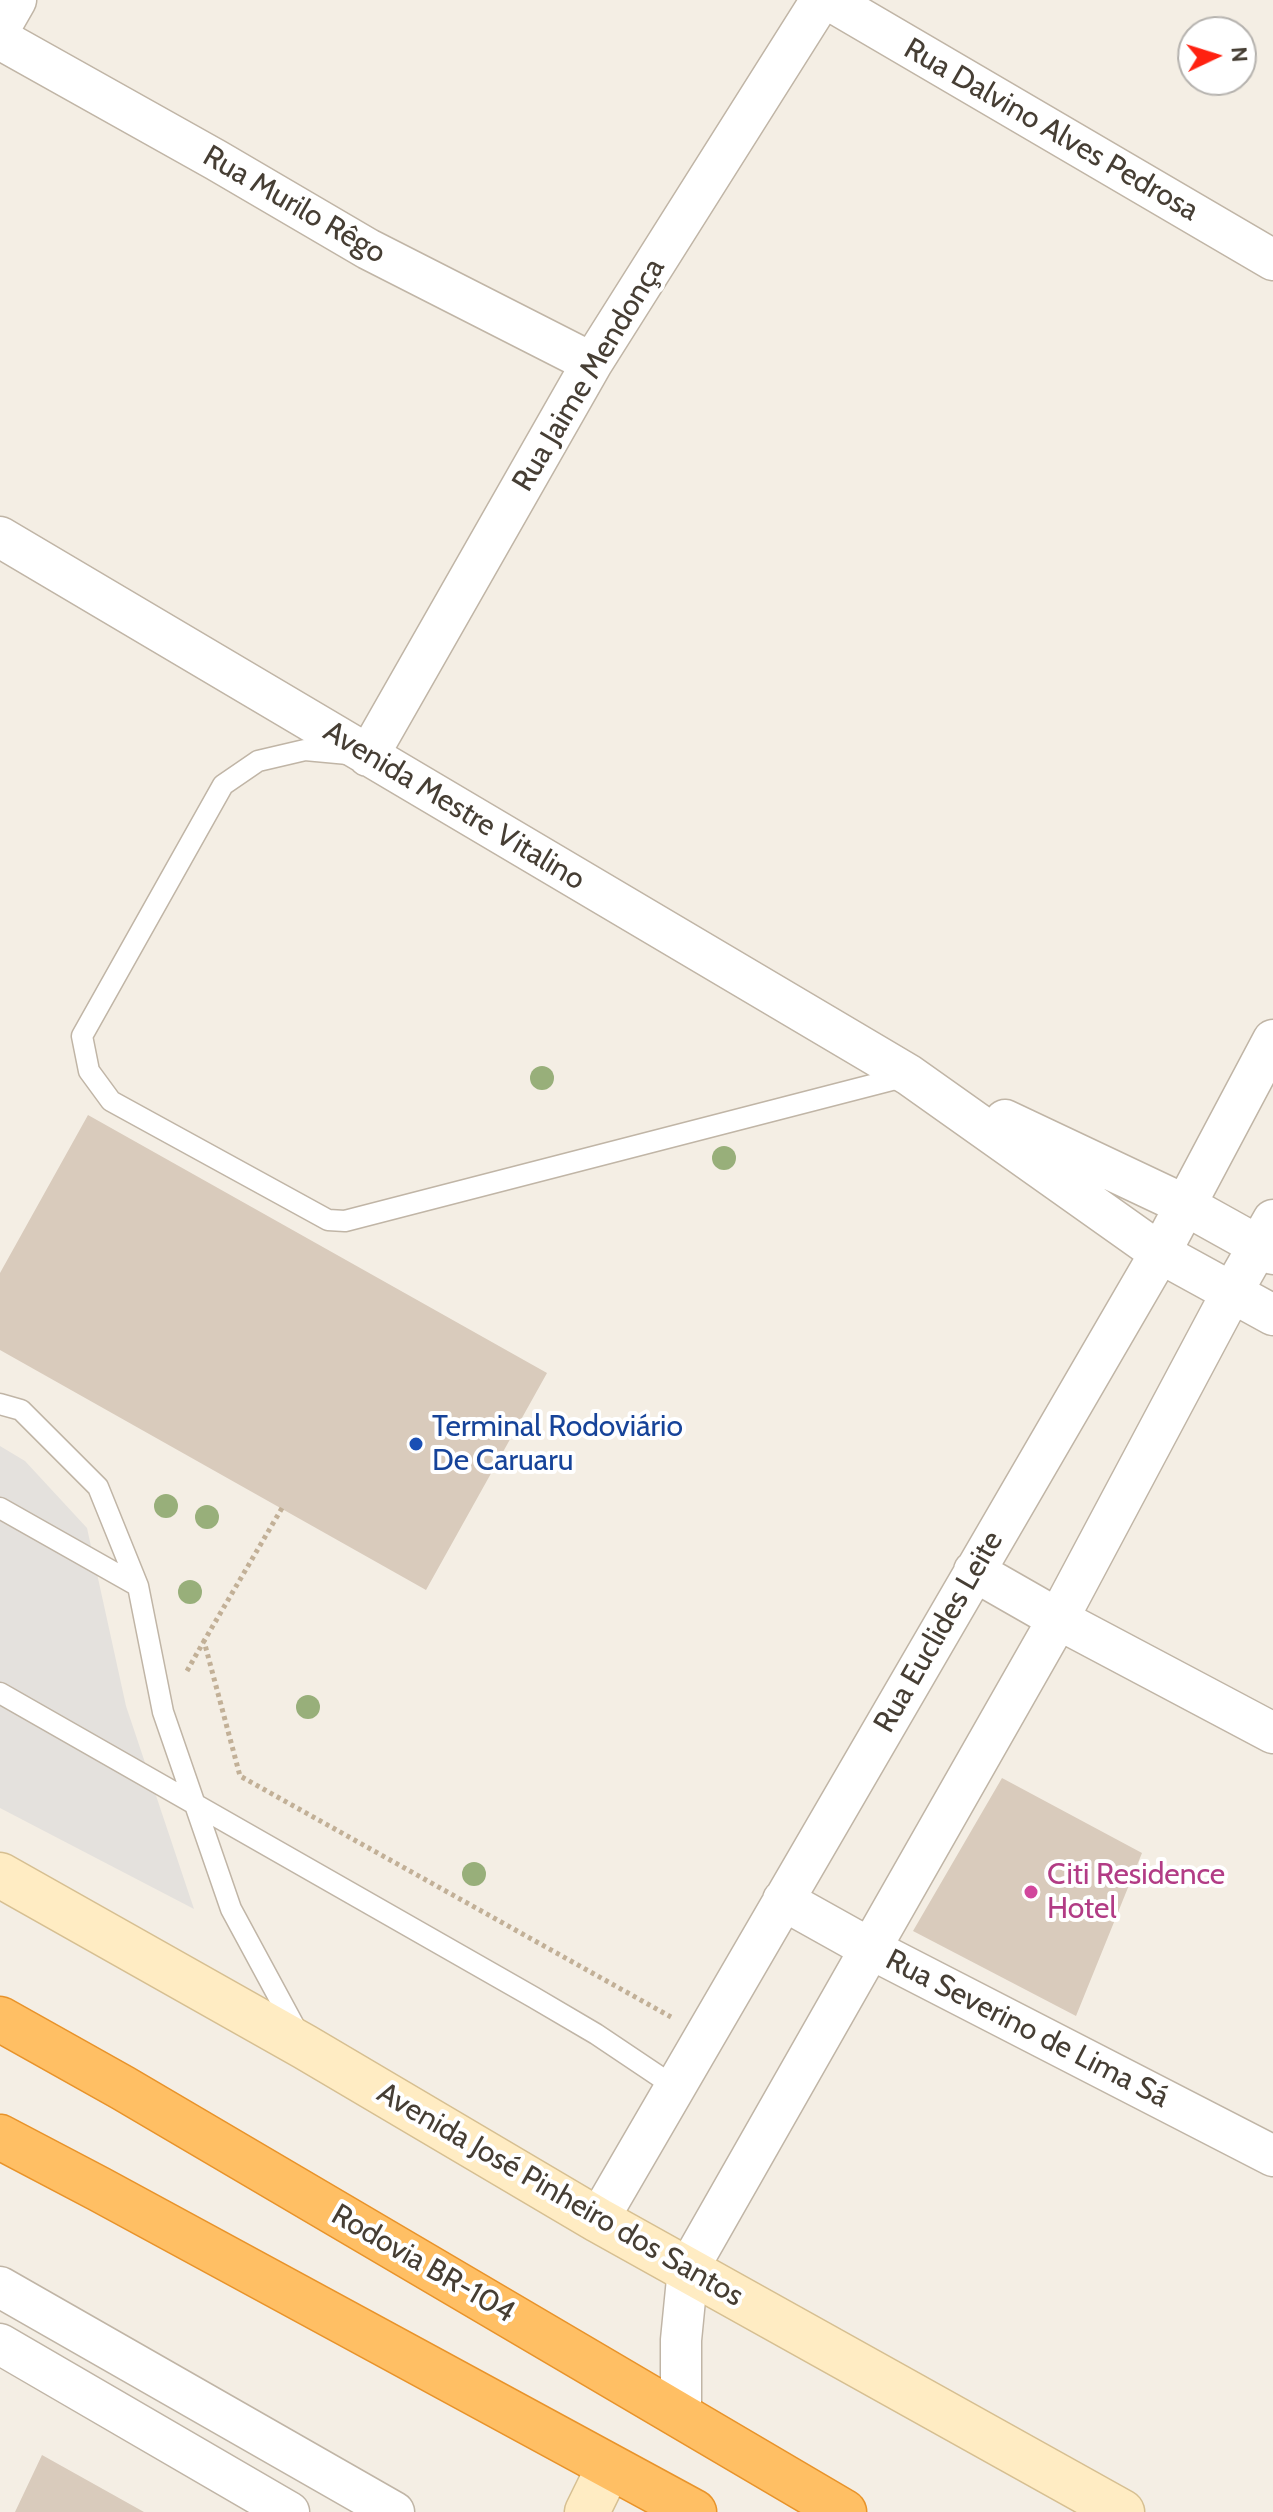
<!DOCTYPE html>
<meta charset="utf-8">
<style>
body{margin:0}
#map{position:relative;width:1273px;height:2512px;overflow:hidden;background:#f4eee4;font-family:Cabin,sans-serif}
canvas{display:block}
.north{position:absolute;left:1177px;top:16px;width:80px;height:80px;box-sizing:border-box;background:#fff;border:2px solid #b5b2ae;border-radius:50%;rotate:86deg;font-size:22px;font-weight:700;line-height:32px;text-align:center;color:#463e34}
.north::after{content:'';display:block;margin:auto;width:28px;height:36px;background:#ff2110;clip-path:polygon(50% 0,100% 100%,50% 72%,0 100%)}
</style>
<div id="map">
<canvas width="1273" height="2512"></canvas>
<div class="north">N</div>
</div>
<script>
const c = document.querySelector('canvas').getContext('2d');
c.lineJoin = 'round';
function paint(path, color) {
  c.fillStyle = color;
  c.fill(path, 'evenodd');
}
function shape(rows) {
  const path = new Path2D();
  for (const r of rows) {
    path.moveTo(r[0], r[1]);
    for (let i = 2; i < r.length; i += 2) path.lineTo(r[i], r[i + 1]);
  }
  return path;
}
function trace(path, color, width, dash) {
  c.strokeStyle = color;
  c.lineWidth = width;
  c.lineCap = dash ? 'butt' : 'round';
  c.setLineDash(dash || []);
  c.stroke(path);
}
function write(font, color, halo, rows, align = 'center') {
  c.font = font + ' Cabin,sans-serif';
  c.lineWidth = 8;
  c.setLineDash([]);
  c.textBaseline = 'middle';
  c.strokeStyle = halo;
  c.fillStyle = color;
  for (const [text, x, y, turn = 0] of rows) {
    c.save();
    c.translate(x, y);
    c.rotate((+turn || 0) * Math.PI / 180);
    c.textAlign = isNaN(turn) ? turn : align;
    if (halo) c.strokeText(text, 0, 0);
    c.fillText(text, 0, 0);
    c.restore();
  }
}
const parking = shape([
 [0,1446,25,1461,87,1528,126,1706,194,1909,0,1808]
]);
const building = shape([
 [88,1115,547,1373,426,1590,0,1350,0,1273],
 [1002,1778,1142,1853,1076,2016,913,1931],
 [42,2455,144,2512,15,2512]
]);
const path = shape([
 [282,1508,204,1641,240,1776,671,2017],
 [187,1671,204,1641]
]);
const lane = shape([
 [348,754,305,750,258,761,223,785,82,1036,89,1071,111,1101,328,1220,345,1221,907,1076],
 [0,1404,21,1410,98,1487,138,1586,163,1712,231,1909,298,2033],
 [0,1508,138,1586],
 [0,1693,533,1997,596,2034,675,2087]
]);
const street = shape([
 [829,0,1273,260],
 [0,28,16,0],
 [0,39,216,160,368,249,592,363],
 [0,537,909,1075,1160,1253,1273,1315],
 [368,756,592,363,821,0],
 [1005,1120,1185,1205,1273,1254],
 [974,1571,1058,1619,1273,1733],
 [783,1900,869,1948,1273,2156],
 [598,2220,1160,1253,1273,1040],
 [0,2287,394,2512],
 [0,2344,289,2512],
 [681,2416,681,2340,688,2269,1058,1619,1231,1294,1273,1220]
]);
const secondary = shape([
 [0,1875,305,2047,598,2220,1122,2512],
 [587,2512,609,2467]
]);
const highway = shape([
 [0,2019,123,2088,844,2512],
 [0,2137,99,2189,694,2512]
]);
const trees = [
 [542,1078],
 [724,1158],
 [166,1506],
 [207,1517],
 [190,1592],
 [308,1707],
 [474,1874]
];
const markers = [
 [416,1444,8,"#1a4fb4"],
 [1031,1892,8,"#d1479c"]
];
const streetNames = [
 ["Rua Dalvino Alves Pedrosa",1051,130,30],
 ["Rua Murilo Rêgo",294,205,30],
 ["Rua Jaime Mendonça",589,375,-59],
 ["Avenida Mestre Vitalino",454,806,31],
 ["Rua Euclides Leite",939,1632,-60],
 ["Rua Severino de Lima Sá",1027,2029,27],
 ["Avenida José Pinheiro dos Santos",560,2195,30],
 ["Rodovia BR-104",423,2264,30]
];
const transitNames = [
 ["Terminal Rodoviário",432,1427],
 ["De Caruaru",432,1461]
];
const hotelNames = [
 ["Citi Residence",1047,1875],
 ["Hotel",1047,1909]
];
paint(parking, '#e4e1dd');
paint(building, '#d9cbbc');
trace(lane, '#c0b5a6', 23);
trace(street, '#c0b5a6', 43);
trace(secondary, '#d6bf91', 47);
trace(highway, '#e8932a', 47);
trace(path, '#c2b097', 5, [4, 4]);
trace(lane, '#fff', 20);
trace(street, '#fff', 40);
trace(secondary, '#ffecc3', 44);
trace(highway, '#ffbf64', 44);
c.fillStyle = '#98af7a';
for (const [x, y] of trees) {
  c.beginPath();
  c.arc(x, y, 12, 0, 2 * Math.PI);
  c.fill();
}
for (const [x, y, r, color] of markers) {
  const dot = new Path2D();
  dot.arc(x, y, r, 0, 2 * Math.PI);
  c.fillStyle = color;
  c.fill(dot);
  trace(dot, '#fff', 3);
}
write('30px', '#463e34', '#fff', streetNames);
write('30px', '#164399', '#fff', transitNames, 'left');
write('30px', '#b23c85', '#fff', hotelNames, 'left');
</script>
